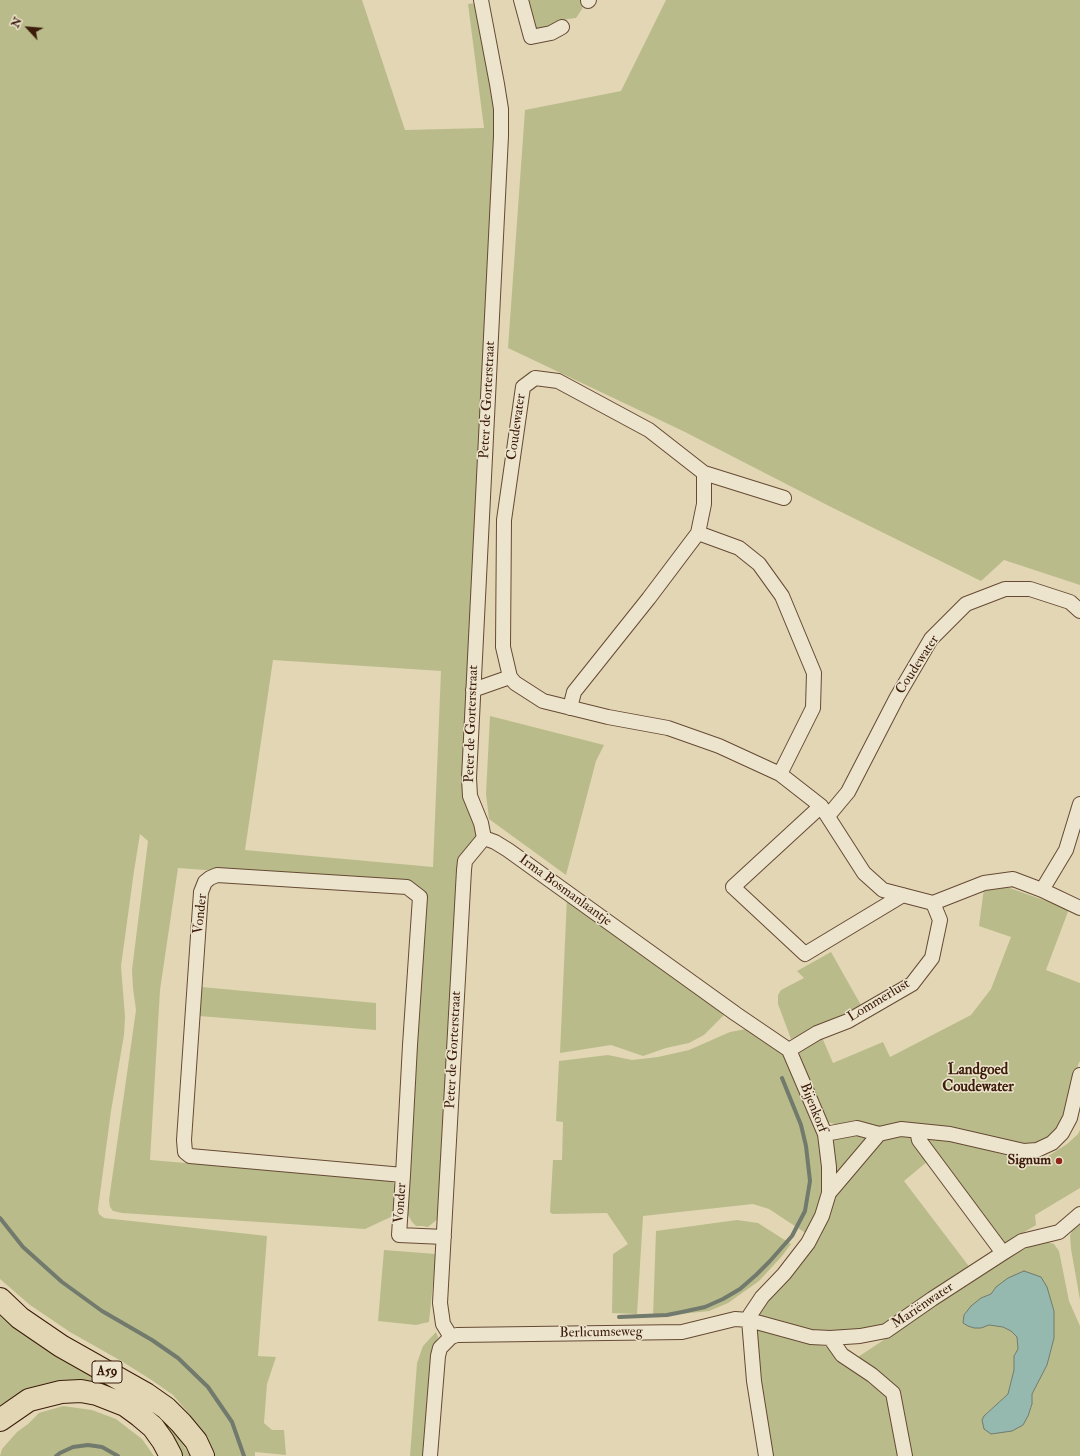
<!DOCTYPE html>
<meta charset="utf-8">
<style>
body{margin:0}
#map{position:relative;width:1080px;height:1456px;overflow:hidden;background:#e3d6b4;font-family:"IM FELL Double Pica",serif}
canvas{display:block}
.north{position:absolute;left:8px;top:8px;width:40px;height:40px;-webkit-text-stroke:3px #ede4ce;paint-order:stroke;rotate:296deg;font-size:11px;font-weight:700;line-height:16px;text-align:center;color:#3c1c0a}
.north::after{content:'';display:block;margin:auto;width:14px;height:18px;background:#3c1c0a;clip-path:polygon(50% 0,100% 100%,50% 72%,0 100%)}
</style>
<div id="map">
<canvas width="1080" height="1456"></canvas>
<div class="north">N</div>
</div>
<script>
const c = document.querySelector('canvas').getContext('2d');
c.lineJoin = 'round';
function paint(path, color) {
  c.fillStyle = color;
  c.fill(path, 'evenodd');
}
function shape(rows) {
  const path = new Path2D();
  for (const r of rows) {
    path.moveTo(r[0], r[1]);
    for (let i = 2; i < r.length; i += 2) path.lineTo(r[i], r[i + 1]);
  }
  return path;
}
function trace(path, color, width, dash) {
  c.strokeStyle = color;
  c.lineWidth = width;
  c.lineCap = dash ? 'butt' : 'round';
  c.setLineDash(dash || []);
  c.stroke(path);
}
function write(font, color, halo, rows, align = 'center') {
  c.font = font + ' "IM FELL Double Pica",serif';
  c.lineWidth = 3;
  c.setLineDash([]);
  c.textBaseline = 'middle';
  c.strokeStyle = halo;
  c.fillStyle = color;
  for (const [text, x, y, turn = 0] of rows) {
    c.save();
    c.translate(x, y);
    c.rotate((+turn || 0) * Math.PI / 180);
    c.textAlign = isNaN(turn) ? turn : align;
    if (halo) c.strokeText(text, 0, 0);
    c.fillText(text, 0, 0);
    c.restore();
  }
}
const green = shape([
 [0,0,362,0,405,130,484,128,468,4,477,3,495,110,464,780,478,833,471,846,440,1217,428,1227,422,1226,416,1226,412,1222,407,1213,424,899,409,885,178,868,160,990,150,1160,390,1180,393,1182,396,1187,395,1215,365,1229,122,1213,113,1211,110,1207,109,1200,136,1010,133,988,132,970,148,841,140,834,134,871,121,966,125,1017,124,1035,111,1111,98,1209,99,1214,104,1218,267,1236,258,1356,276,1357,267,1384,264,1423,272,1430,284,1430,286,1455,255,1452,255,1456,213,1456,203,1436,189,1414,173,1395,153,1381,123,1362,70,1332,30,1305,0,1279],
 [273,660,441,671,433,867,245,850],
 [527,0,583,0,582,9,576,18,568,19,538,30,534,28],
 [666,0,1080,0,1080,585,1004,560,981,581,829,506,683,431,508,348,525,110,621,91],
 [490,716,604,745,596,761,566,875,489,819,486,794],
 [1004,886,1069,909,1046,970,1080,983,1080,1061,1078,1065,1072,1101,1066,1117,1049,1138,1036,1144,1023,1146,868,1129,835,1124,824,1121,798,1056,804,1046,821,1035,833,1063,883,1042,890,1057,971,1015,991,989,1011,937,979,926,984,888],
 [567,897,726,1013,704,1035,689,1043,666,1048,643,1056,611,1045,560,1053],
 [831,952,862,1007,791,1039,778,1004,778,995,781,990,804,978,797,971],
 [201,987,376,1003,376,1030,199,1016],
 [746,1029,755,1033,785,1056,814,1120,821,1147,824,1173,822,1199,810,1232,804,1232,769,1209,753,1204,643,1216,637,1314,612,1313,613,1254,628,1244,607,1213,552,1214,550,1212,553,1160,562,1160,563,1122,556,1121,559,1061,608,1055,632,1060,658,1057,689,1050,730,1032],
 [1080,1130,1080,1188,1035,1215,1036,1225,1003,1245,922,1137,952,1140,1027,1161,1042,1160,1067,1144,1078,1134],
 [843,1134,867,1134,870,1137,837,1174,834,1171,832,1139],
 [912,1134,928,1161,904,1181,971,1269,885,1325,872,1328,820,1333,758,1316,758,1313,782,1282,821,1236,827,1212,835,1195,875,1146,887,1137],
 [737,1220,758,1223,791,1244,782,1256,759,1281,728,1303,709,1311,653,1317,656,1231],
 [1080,1221,1080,1300,1071,1249,1070,1235,1077,1223],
 [1044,1241,1054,1244,1059,1251,1069,1301,1080,1326,1080,1456,912,1456,898,1389,858,1357,995,1266,1035,1243],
 [996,1287,1054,1338,1047,1365,1032,1394,1032,1405,1028,1416,984,1416,1008,1394,1014,1370,1014,1356,1018,1349,1017,1337,1011,1331,1003,1327,989,1325,981,1328,974,1328,981,1298,991,1294],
 [384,1250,436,1254,429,1322,416,1325,378,1321],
 [0,1307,113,1380,170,1424,190,1456,180,1456,98,1388,0,1411],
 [760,1329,799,1342,835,1348,835,1358,888,1395,899,1456,772,1456,757,1366,754,1330],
 [436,1332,438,1337,433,1353,426,1456,410,1456,417,1363,423,1346],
 [63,1406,92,1410,116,1419,142,1439,154,1456,0,1456,2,1449,17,1432,28,1424,39,1413]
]);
const water = shape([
 [1024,1271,1041,1277,1047,1287,1054,1311,1054,1338,1047,1365,1032,1394,1032,1404,1028,1416,1023,1425,1012,1431,991,1434,984,1429,982,1420,984,1416,1008,1394,1014,1370,1014,1356,1018,1349,1017,1337,1011,1331,1003,1327,989,1325,981,1328,974,1328,968,1326,963,1323,964,1315,971,1306,981,1298,991,1294,996,1287,1008,1278,1024,1271]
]);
const stream = shape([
 [0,1218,23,1247,62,1282,102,1311,152,1340,178,1358,208,1387,232,1422,244,1456],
 [619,1317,667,1315,682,1312,705,1307,723,1299,740,1289,756,1275,770,1261,792,1236,805,1211,810,1181,806,1146,801,1125,782,1078],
 [56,1456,60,1453,73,1447,88,1445,102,1447,118,1456]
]);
const street = shape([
 [521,0,531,37,551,33,562,27],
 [588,1,589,0],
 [698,533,739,548,759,564,782,596,814,673,813,708,780,774],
 [510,677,503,647,504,520,523,387,535,378,558,381,649,430,704,473,784,498],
 [473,690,510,677,515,683,543,701,608,717,668,728,719,746,780,774,821,806,864,873,883,890,933,903,984,883,1013,879,1042,890,1080,908],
 [570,708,574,692,649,598,698,533,704,504,704,473],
 [821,806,733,887,805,954,903,895],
 [828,816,848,792,897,697,931,639,966,604,1005,589,1030,589,1070,602,1080,611],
 [484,838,495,842,508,850,736,1014,789,1050,825,1134,829,1167,829,1193,822,1216,808,1243,784,1274,762,1297,750,1315,749,1320,754,1381,766,1456],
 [1042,890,1066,850,1080,804],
 [789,1050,817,1033,848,1021,912,984,932,958,940,920,933,903],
 [917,1131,919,1140,1003,1253],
 [825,1134,857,1128,879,1134,901,1129,950,1134,1024,1151,1037,1150,1052,1143,1062,1133,1070,1118,1080,1075],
 [403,1175,190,1156,185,1152,184,1140,201,892,205,882,210,878,217,875,407,887,420,897,410,1045,403,1175,399,1235,444,1237],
 [829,1193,879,1134],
 [451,1337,443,1324,440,1303,464,870,465,861,484,838,481,823,470,796,469,778,501,136,501,109,497,84,481,0],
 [830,1338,842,1355,872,1375,893,1393,905,1456],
 [430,1456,438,1356,440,1348,451,1337,457,1335,682,1332,735,1319,749,1320,811,1337,830,1338,860,1336,886,1331,932,1299,1003,1253,1022,1241,1059,1232,1080,1214]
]);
const highway = shape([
 [0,1299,20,1318,61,1346,146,1394,166,1408,181,1423,196,1441,203,1456],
 [0,1420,29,1400,61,1392,81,1391,97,1394,125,1405,140,1416,153,1427,163,1441,171,1456]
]);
const markers = [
 [1059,1161,4,"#8f2418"]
];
const shields = [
 [107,1372,30]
];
const shieldNames = [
 ["A59",107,1372]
];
const streetNames = [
 ["Peter de Gorterstraat",488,400,-87],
 ["Coudewater",517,427,-82],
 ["Coudewater",918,665,-57],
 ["Peter de Gorterstraat",472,724,-88],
 ["Irma Bosmanlaantje",565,891,36],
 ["Vonder",201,914,-84],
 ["Lommerlust",879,1001,-31],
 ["Peter de Gorterstraat",454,1050,-87],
 ["Bijenkorf",813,1108,68],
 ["Vonder",401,1203,-86],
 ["Mariënwater",923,1306,-34],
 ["Berlicumseweg",601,1333,-1]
];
const poiNames = [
 ["Signum",1051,1161]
];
const neighbourhoodNames = [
 ["Landgoed",978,1071],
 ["Coudewater",978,1088]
];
paint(green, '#b9bc8a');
paint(water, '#95b9af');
trace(water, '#717a6d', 1);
trace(stream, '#717a6d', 4);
trace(street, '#664a34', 16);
trace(highway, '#3c1c0a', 24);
trace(street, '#ede4ce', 14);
trace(highway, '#e3d6b4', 22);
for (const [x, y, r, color] of markers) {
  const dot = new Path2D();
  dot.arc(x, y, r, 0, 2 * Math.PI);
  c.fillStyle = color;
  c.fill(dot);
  trace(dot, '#ede4ce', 1.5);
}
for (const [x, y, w] of shields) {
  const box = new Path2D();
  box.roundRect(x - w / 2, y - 11, w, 22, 3);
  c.fillStyle = '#ede4ce';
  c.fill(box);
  trace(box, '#3c1c0a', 1);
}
write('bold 13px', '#3c1c0a', null, shieldNames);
write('14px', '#3c1c0a', '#ede4ce', streetNames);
write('bold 14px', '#3c1c0a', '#ede4ce', poiNames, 'right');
write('bold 15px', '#3c1c0a', '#ede4ce', neighbourhoodNames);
</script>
